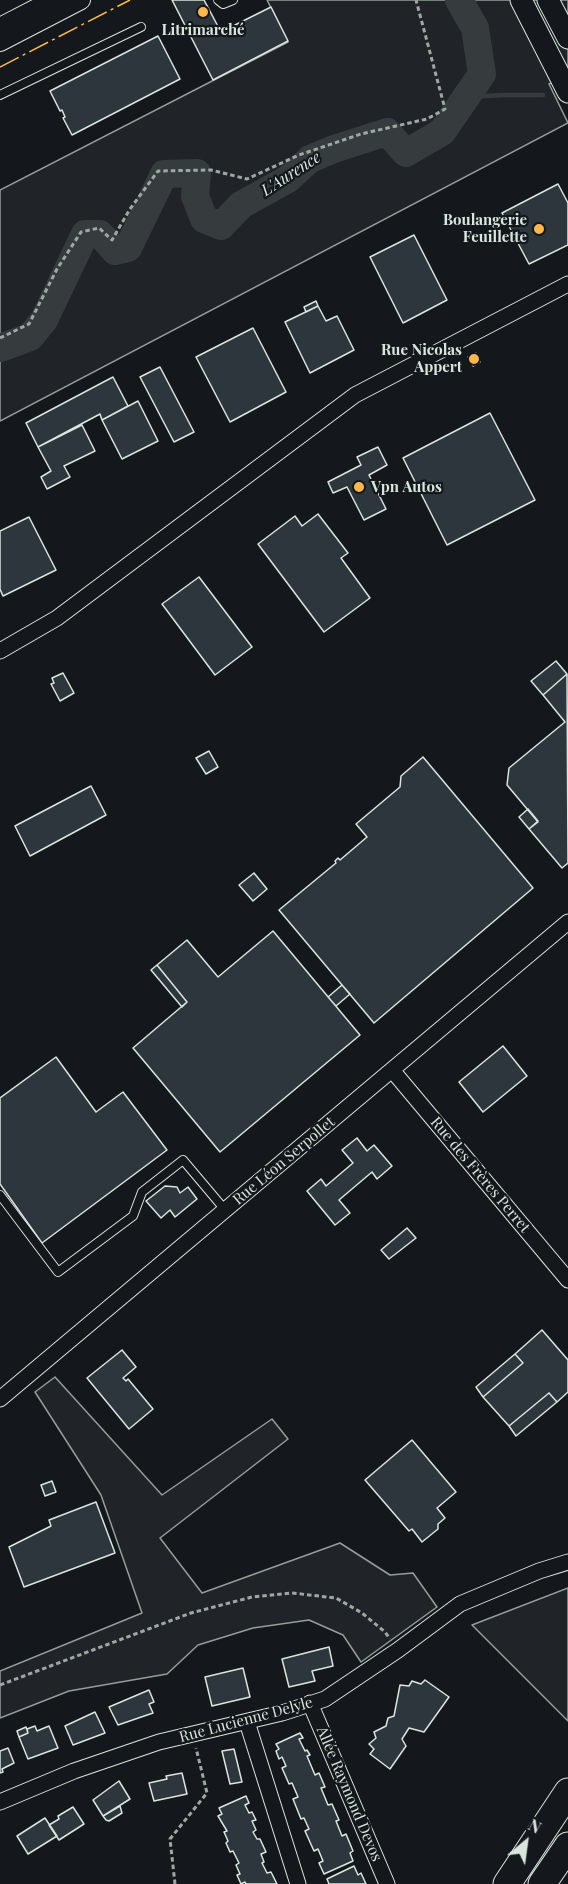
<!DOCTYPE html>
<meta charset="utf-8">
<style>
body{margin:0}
#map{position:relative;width:568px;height:1884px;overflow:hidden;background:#14181c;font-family:"Playfair Display",serif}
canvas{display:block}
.north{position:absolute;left:496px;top:1812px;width:60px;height:60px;-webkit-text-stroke:4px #14181c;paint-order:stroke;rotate:29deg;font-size:16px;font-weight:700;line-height:24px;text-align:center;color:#d8e6dc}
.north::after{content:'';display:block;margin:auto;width:21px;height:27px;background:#d8e6dc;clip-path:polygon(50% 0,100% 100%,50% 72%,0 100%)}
</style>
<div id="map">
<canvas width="568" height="1884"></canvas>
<div class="north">N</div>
</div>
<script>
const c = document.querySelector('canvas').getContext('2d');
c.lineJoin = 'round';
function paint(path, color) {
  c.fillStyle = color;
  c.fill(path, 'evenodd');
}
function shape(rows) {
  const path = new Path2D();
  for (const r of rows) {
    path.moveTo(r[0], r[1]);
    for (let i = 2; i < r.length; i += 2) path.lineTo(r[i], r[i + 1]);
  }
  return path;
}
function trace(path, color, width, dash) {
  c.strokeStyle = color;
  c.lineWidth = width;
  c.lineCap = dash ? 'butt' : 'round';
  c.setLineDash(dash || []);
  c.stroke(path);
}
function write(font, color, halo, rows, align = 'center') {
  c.font = font + ' "Playfair Display",serif';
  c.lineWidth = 4.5;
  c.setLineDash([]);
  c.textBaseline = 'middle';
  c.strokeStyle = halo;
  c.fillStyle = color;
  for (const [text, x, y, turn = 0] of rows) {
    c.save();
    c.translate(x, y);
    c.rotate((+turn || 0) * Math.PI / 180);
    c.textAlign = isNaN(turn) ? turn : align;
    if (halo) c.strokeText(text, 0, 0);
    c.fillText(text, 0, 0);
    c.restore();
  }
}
const green = shape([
 [267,0,568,0,568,75,549,84,568,123,0,421,0,190,288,42,267,0],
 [55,1377,162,1495,272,1419,288,1439,160,1538,202,1593,340,1543,390,1575,413,1573,437,1607,361,1662,343,1635,309,1620,253,1628,198,1645,167,1674,69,1691,0,1718,0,1671,142,1613,101,1495,35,1392,55,1377],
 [568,1588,568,1721,472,1625,568,1588]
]);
const stream = shape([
 [466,97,504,95,543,95]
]);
const river = shape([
 [0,348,30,337,44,320,85,234,100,234,115,251,128,248,164,174,197,173,195,196,204,219,221,226,241,205,288,179,310,159,334,149,387,132,406,153,442,132,482,74,475,28,459,0]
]);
const building = shape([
 [172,0,204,0,221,32,271,7,288,41,213,80,172,0],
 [158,36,180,79,72,135,63,118,65,117,62,110,60,111,50,91,158,36],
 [558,184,568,203,568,245,529,264,502,213,558,184],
 [414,235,447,300,403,323,370,257,414,235],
 [316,301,318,306,306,312,304,307,316,301],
 [318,306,326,321,337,316,354,350,310,373,285,322,318,306],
 [253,328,286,392,230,422,196,357,253,328],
 [476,353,480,362,473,366,468,357,476,353],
 [160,367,194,432,174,442,140,377,160,367],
 [113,377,128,406,102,420,100,414,38,447,26,423,113,377],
 [138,401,158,441,122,459,102,420,138,401],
 [490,413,535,500,447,545,403,458,490,413],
 [82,425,95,451,64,466,70,477,47,489,41,477,51,471,38,447,82,425],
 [378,447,387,465,369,475,386,509,364,520,347,487,333,493,328,482,361,465,357,457,378,447],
 [318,514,348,553,341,558,370,598,324,632,258,544,295,516,302,526,318,514],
 [29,517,56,570,3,596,0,589,0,531,29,517],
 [199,577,252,647,215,675,162,604,199,577],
 [556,661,567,674,543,695,531,681,556,661],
 [63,673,74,693,60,701,51,684,54,683,52,678,63,673],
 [567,674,568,863,562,868,529,829,538,822,507,785,509,768,565,722,543,695,567,674],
 [209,751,218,767,206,774,196,758,209,751],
 [423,757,533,888,374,1023,279,910,336,863,335,861,338,858,340,860,367,837,356,824,400,787,401,776,423,757],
 [91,786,106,815,30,856,15,826,91,786],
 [528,809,538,821,529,829,519,817,528,809],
 [254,873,267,889,253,901,239,885,254,873],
 [273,931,360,1035,220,1152,133,1048,187,1002,157,965,187,940,218,977,273,931],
 [157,965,187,1002,182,1007,151,970,157,965],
 [342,985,350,994,336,1006,328,997,342,985],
 [503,1046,527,1076,483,1112,459,1082,503,1046],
 [56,1057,96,1112,123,1092,167,1150,42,1243,0,1184,0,1098,56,1057],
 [357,1138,367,1151,374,1145,392,1166,377,1179,372,1172,339,1200,350,1213,335,1225,307,1191,321,1179,326,1186,353,1163,342,1150,357,1138],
 [165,1186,177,1187,180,1193,188,1187,197,1199,175,1217,170,1210,161,1218,146,1201,165,1186],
 [407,1228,416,1238,389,1259,381,1250,407,1228],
 [542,1330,568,1360,568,1392,557,1402,549,1393,509,1426,483,1397,523,1363,515,1354,542,1330],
 [122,1350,136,1367,123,1378,126,1381,128,1379,153,1409,129,1429,87,1378,122,1350],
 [515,1354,523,1363,483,1397,476,1387,515,1354],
 [549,1393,557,1402,516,1436,509,1426,549,1393],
 [412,1440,456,1492,437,1508,445,1518,438,1524,438,1529,422,1542,412,1529,409,1531,365,1480,412,1440],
 [52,1481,56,1492,45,1496,41,1485,52,1481],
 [96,1502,115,1553,24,1587,9,1547,51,1526,49,1520,96,1502],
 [329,1647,333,1666,312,1671,315,1681,289,1687,282,1659,329,1647],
 [243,1668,250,1697,212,1706,205,1677,243,1668],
 [425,1680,449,1697,424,1732,409,1728,402,1739,406,1746,390,1769,370,1754,374,1749,369,1744,376,1738,374,1732,386,1726,388,1718,394,1716,400,1685,409,1686,412,1681,421,1684,425,1680],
 [149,1690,154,1702,149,1704,153,1713,118,1725,109,1707,149,1690],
 [95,1712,105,1733,73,1745,65,1726,95,1712],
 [35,1726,37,1731,49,1726,58,1748,28,1759,19,1737,28,1733,27,1729,35,1726],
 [26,1727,28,1733,19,1737,17,1731,26,1727],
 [300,1733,303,1738,299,1739,305,1751,307,1750,310,1755,307,1756,315,1775,319,1773,325,1787,321,1788,328,1805,332,1804,339,1820,336,1821,342,1836,346,1834,353,1851,350,1853,353,1861,324,1874,319,1863,323,1861,318,1849,314,1851,305,1831,309,1829,304,1818,301,1819,293,1799,298,1797,292,1783,289,1784,282,1768,286,1766,282,1757,279,1759,276,1751,279,1749,276,1744,300,1733],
 [8,1748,14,1763,2,1769,3,1772,0,1773,0,1751,8,1748],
 [234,1749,242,1782,230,1784,222,1751,234,1749],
 [182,1773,187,1794,154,1801,149,1783,167,1779,166,1776,182,1773],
 [119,1781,130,1799,103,1816,93,1800,119,1781],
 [246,1796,249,1803,245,1805,249,1813,252,1812,256,1820,252,1821,256,1830,253,1832,257,1839,260,1839,266,1852,261,1854,264,1862,262,1863,267,1873,271,1872,277,1884,246,1884,245,1882,241,1884,237,1875,240,1874,236,1865,239,1863,233,1851,230,1852,226,1843,228,1841,224,1832,227,1831,218,1816,222,1814,219,1808,246,1796],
 [120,1806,122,1813,109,1821,106,1820,103,1816,120,1806],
 [73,1807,84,1824,59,1840,49,1825,59,1819,58,1816,73,1807],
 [45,1818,57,1836,28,1854,17,1836,45,1818],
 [354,1866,358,1875,361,1873,366,1884,329,1884,327,1879,354,1866]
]);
const path = shape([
 [0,338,29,324,57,269,81,232,99,228,112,240,130,209,158,171,211,170,247,179,299,155,361,134,427,119,445,109,416,0],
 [0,1685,191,1613,252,1597,292,1593,336,1598,362,1613,385,1632,390,1639],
 [175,1884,170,1839,207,1793,196,1748]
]);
const service = shape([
 [218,0,223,4,233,0],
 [0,95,141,27],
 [0,1195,58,1272,133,1216,142,1192,183,1160,226,1211]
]);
const minor = shape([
 [0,651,57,618,355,395,568,284],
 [392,1070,568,1280],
 [0,1399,568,922],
 [310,1703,387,1884],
 [247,1722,298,1884],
 [0,1802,74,1771,159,1742,282,1713,325,1699,398,1650,460,1604,539,1571,568,1562]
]);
const tertiary = shape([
 [0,27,52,0],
 [0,42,81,0]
]);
const secondary = shape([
 [521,0,568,92],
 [548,0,568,38]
]);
const motorway = shape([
 [507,1884,568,1792],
 [542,1884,568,1846]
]);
const power = shape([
 [0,67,130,0]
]);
const markers = [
 [203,12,6,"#ffb74d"],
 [539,229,6,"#ffb74d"],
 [474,359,6,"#ffb74d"],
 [359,487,6,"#ffb74d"]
];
const poiNames = [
 ["Litrimarché",203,30,"center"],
 ["Boulangerie",527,220],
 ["Feuillette",527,237],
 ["Rue Nicolas",462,350],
 ["Appert",462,367],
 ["Vpn Autos",371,487,"left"]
];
const streetNames = [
 ["Rue Léon Serpollet",284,1161,-40],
 ["Rue des Frères Perret",480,1175,50],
 ["Rue Lucienne Delyle",246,1720,-15],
 ["Allée Raymond Devos",349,1794,67]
];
const waterNames = [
 ["L'Aurence",291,174,-33]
];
paint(green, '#202428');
trace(green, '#939e99', 1.5);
trace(stream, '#363b3e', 4.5);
trace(river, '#363b3e', 28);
paint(building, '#2c363c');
trace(building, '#d8e6dc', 1.5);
trace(service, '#d8e6dc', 10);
trace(minor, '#d8e6dc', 17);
trace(tertiary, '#d8e6dc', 20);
trace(secondary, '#d8e6dc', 23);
trace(motorway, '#d8e6dc', 29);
trace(path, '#9da8a2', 3, [4.5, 3]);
trace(service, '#14181c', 8);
trace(minor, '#14181c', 15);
trace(tertiary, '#14181c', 18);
trace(secondary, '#14181c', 21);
trace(motorway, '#14181c', 27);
trace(power, '#ffb74d', 1.5, [21, 4.5, 3, 4.5]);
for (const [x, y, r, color] of markers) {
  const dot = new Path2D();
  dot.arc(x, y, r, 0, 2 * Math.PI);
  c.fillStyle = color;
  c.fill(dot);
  trace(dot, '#14181c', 2);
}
write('bold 15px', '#d8e6dc', '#14181c', poiNames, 'right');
write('15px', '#d8e6dc', '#14181c', streetNames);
write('italic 16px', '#d8e6dc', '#14181c', waterNames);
</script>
